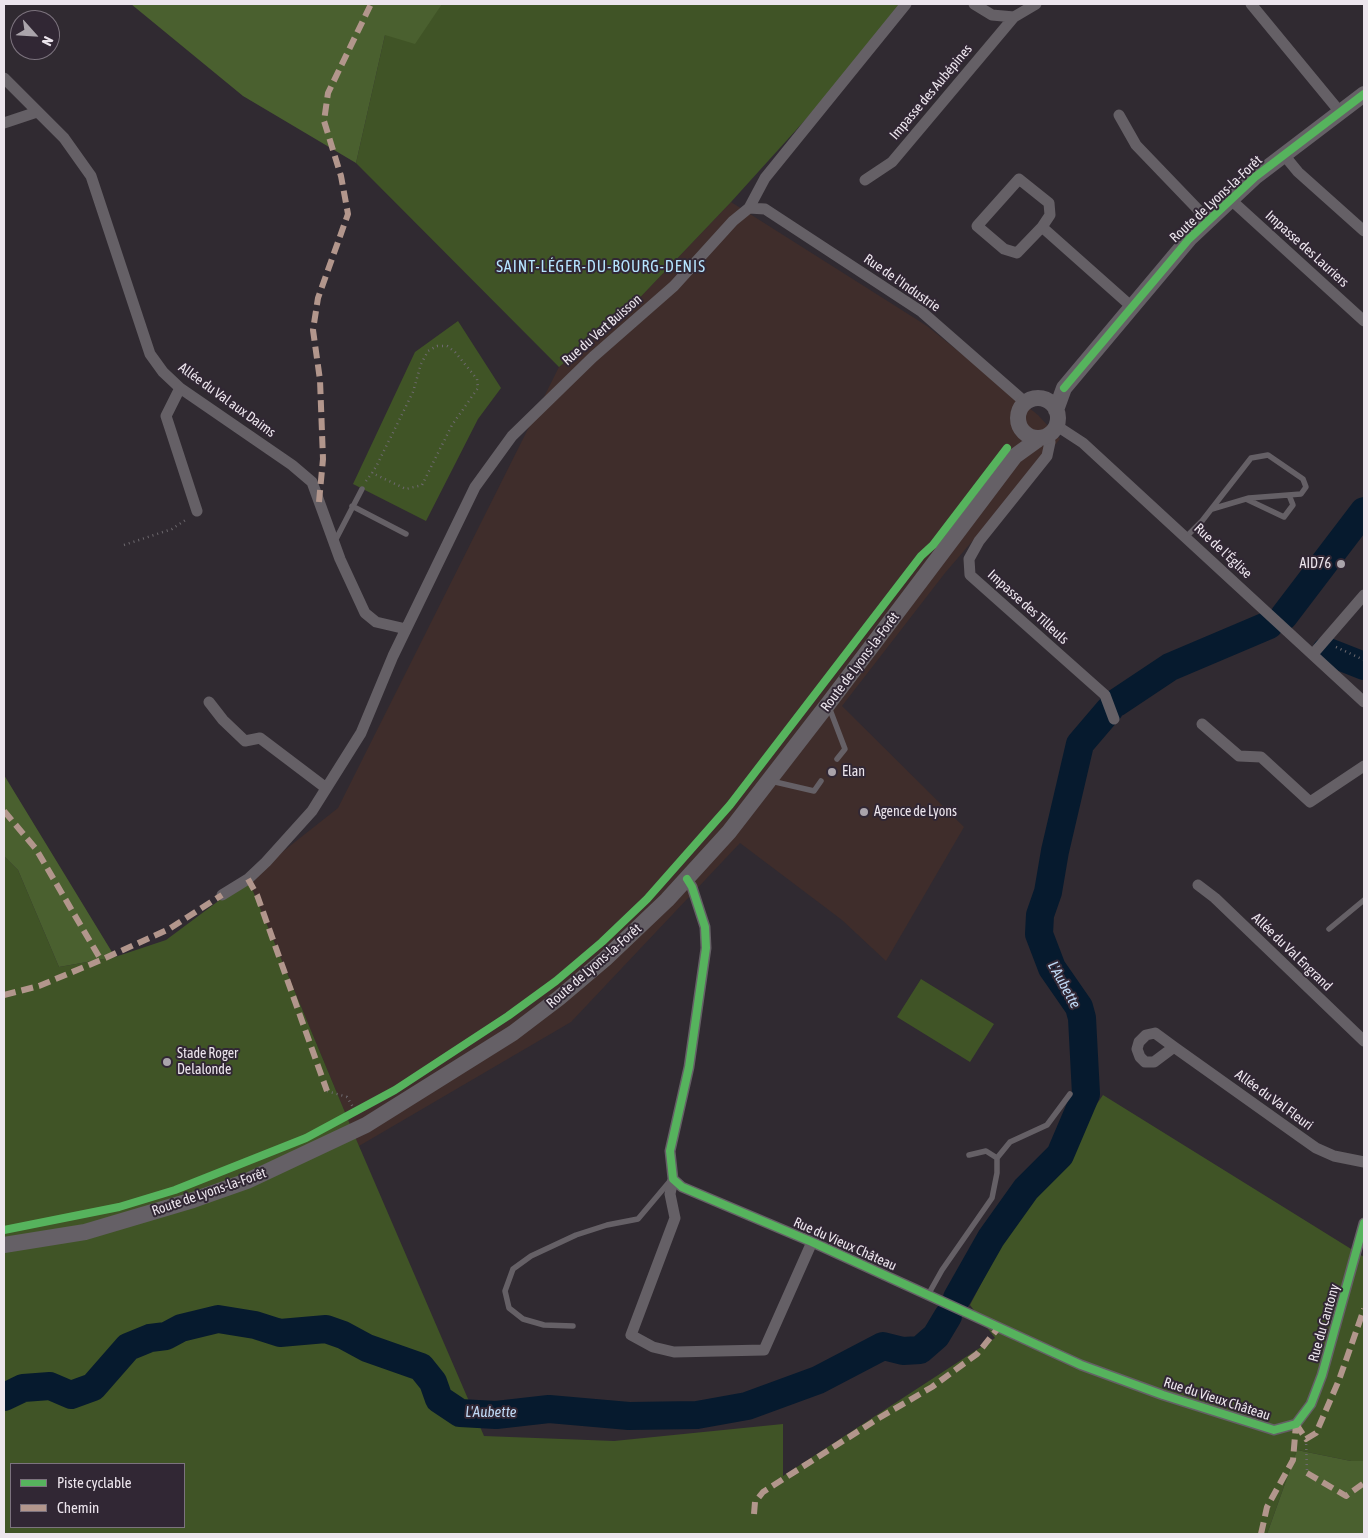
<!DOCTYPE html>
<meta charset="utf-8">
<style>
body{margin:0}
#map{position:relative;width:1368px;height:1538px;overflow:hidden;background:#302a31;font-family:"Asap Condensed",sans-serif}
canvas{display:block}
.frame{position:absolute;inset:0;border:5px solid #ece5ed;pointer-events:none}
.legend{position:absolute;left:10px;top:1463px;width:175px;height:65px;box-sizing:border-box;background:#312734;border:1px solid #7c737e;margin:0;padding:6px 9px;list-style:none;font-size:15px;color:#ece5ed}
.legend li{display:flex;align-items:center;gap:10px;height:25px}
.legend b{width:25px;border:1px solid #7c737e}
.north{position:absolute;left:10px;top:10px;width:50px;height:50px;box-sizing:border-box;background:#312734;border:1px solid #7c737e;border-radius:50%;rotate:116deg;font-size:14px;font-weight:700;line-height:20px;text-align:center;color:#ece5ed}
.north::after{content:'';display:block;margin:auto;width:18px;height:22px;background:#aaa4ab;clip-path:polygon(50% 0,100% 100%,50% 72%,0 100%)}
</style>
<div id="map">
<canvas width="1368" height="1538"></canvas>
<div class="frame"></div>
<ul class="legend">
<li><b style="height:6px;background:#56b35d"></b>Piste cyclable</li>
<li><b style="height:6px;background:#b2968c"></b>Chemin</li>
</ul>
<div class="north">N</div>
</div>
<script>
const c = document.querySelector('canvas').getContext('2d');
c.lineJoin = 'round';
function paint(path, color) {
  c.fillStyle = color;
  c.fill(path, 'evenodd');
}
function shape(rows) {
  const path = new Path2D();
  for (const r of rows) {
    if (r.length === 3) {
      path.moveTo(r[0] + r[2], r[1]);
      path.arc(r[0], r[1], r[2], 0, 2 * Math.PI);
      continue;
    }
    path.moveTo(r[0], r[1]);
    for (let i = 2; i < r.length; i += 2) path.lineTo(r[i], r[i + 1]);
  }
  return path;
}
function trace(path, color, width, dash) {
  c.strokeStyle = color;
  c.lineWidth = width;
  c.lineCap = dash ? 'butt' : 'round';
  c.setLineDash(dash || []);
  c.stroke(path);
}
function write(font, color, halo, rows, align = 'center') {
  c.font = font + ' "Asap Condensed",sans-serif';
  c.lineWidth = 4;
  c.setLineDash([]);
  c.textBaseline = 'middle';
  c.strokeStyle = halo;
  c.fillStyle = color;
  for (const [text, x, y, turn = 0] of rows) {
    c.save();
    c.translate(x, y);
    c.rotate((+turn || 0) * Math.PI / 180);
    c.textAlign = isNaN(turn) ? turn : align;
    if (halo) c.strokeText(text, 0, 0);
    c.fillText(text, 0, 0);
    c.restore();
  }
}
const industrial = shape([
 [731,202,927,326,1038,415,1060,439,945,573,842,706,964,827,886,961,842,920,740,843,571,1022,359,1146,248,879,338,808,559,367,630,308]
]);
const green = shape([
 [342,4,910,4,731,202,630,308,559,367,356,163,385,35],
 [458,321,501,388,478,419,426,521,353,484,415,352],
 [4,856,18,870,59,967,115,957,166,940,248,879,359,1146,484,1436,614,1441,783,1424,783,1476,995,1338,970,1305,1005,1238,1103,1095,1364,1257,1364,1461,1351,1461,1297,1450,1267,1534,4,1534],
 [11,1464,184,1464,184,1527,11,1527],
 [921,979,994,1024,970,1062,897,1017]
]);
const forest = shape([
 [131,4,442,4,415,44,385,35,356,163,243,96],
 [4,775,115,957,59,967,18,870,4,856],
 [1297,1450,1351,1461,1364,1461,1364,1534,1267,1534]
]);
const river = shape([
 [1284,616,1364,511],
 [1326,651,1364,666],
 [1116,703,1170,667,1269,625],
 [957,1298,991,1238,1026,1189,1060,1155,1086,1094,1082,1018,1079,1007,1052,968,1039,934,1040,915,1048,892,1055,851,1080,744,1109,710],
 [4,1397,23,1388,50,1386,71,1395,93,1387,128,1347,150,1338,166,1336,181,1328,218,1319,255,1325,280,1333,326,1329,343,1335,367,1348,421,1367,433,1382,439,1399,460,1413,496,1415,549,1409,629,1416,697,1415,747,1406,818,1380,883,1346,903,1351,920,1350,936,1336,948,1316]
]);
const path = shape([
 [366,481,372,473,377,465,413,392,421,364,428,351,437,346,447,346,455,352,477,379,478,388,452,425,422,485,406,489,372,473],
 [124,545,172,529,187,519],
 [1336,647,1364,660],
 [327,1091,347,1097,356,1112],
 [1306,1439,1307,1473]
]);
const lane = shape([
 [1246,499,1284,517,1293,505,1289,495],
 [352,506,406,534],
 [1186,537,1202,521,1251,458,1268,455,1303,479,1306,487,1301,494,1249,498,1212,509],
 [335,541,362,489],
 [829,707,845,749,837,759],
 [771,781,814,791,821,781],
 [1329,929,1364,900],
 [969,1155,986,1151,997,1158],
 [928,1295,942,1270,992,1198,997,1173,997,1158,1010,1142,1047,1125,1070,1094],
 [573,1326,544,1325,523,1319,509,1308,505,1291,513,1269,531,1256,576,1235,607,1225,638,1219,670,1181]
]);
const street = shape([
 [974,4,992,15,1014,17],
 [1251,4,1340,112],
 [4,78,64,138,91,176,150,354,163,372,180,388,292,465,312,482,340,559,365,613,376,622,406,629],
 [1119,115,1136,145,1209,221],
 [4,123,37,112],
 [1284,155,1298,172,1364,231],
 [865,180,892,162,1014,17,1036,4],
 [1230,199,1364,321],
 [749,208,765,209,922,312,1026,403],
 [1042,227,1017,253,1004,249,977,226,1019,179,1049,203,1050,215,1042,227,1132,307],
 [180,388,166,416,197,511],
 [1057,426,1083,443,1364,702],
 [1047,436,1050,442,1047,456,979,541,969,559,970,575,1105,695,1114,719],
 [1313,654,1364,595],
 [209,702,223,720,245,741,260,738,326,788],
 [1202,724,1239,756,1261,757,1310,802,1364,766],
 [687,879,692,887,705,927,706,948,689,1067,670,1151,673,1179,682,1187,812,1242,1081,1365,1163,1395,1274,1430,1296,1424,1311,1404,1322,1375,1364,1223],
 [1198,885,1215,898,1364,1041],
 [222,895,248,879,266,862,312,811,361,733,393,656,475,487,512,436,593,357,674,286,733,221,749,208,765,178,906,4],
 [1174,1047,1154,1062,1145,1062,1140,1057,1137,1049,1139,1042,1146,1035,1155,1033,1174,1047,1299,1136,1316,1148,1334,1156,1364,1162],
 [673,1179,670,1194,675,1218,631,1335,653,1347,674,1352,764,1350,812,1242]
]);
const secondary = shape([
 [1038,418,20],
 [1056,410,1064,388,1189,239,1255,177,1364,94],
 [4,1245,85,1232,193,1200,247,1181,366,1125,513,1033,559,998,605,959,667,900,729,832,828,704,1015,456,1040,438]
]);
const quiet = shape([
 [319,502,323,459,320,380,313,330,318,298,348,214,341,176,324,121,328,93,371,4],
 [4,811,36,849,101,960],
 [248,879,257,895,327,1091],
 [4,995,39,986,101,960,169,929,222,895],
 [1296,1424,1306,1439,1316,1433,1339,1380,1364,1309],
 [1307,1473,1346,1496,1364,1483],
 [754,1514,755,1502,763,1492,879,1418,932,1387,977,1354,999,1327],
 [1261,1534,1267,1507,1293,1460,1296,1424]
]);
const cycleway = shape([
 [1064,388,1189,239,1255,177,1364,94],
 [687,879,692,887,705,927,706,948,689,1067,670,1151,673,1179,682,1187,812,1242,1081,1365,1163,1395,1274,1430,1296,1424,1311,1404,1322,1375,1364,1223],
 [4,1230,119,1207,175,1190,306,1138,395,1090,508,1016,556,981,602,942,647,899,730,805,921,556,933,545,1007,448]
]);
const markers = [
 [1341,564,5,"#aaa4ab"],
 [832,772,5,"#aaa4ab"],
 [864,812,5,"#aaa4ab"],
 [167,1062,5,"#aaa4ab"]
];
const streetNames = [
 ["Impasse des Aubépines",931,92,-50],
 ["Route de Lyons-la-Forêt",1216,199,-43],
 ["Impasse des Lauriers",1307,249,42],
 ["Rue de l'Industrie",902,283,35],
 ["Rue du Vert Buisson",602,330,-41],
 ["Allée du Val aux Daims",227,400,36],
 ["Rue de l'Église",1223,551,43],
 ["Impasse des Tilleuls",1028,607,42],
 ["Route de Lyons-la-Forêt",860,662,-53],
 ["Allée du Val Engrand",1292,952,44],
 ["Route de Lyons-la-Forêt",594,966,-41],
 ["Allée du Val Fleuri",1274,1100,36],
 ["Route de Lyons-la-Forêt",209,1192,-19],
 ["Rue du Vieux Château",845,1244,24],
 ["Rue du Cantony",1324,1323,-74],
 ["Rue du Vieux Château",1217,1399,18]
];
const poiNames = [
 ["AID76",1331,564,"right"],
 ["Elan",842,772],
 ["Agence de Lyons",874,812],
 ["Stade Roger",177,1054],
 ["Delalonde",177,1070]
];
const waterNames = [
 ["L'Aubette",1064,985,61],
 ["L'Aubette",491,1412]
];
const quarterNames = [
 ["SAINT-LÉGER-DU-BOURG-DENIS",601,267]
];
paint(industrial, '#3f2d2b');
paint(green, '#405426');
paint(forest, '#4a602f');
trace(river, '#061a2e', 28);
trace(path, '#6d696e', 2.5, [1, 4]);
trace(lane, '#656066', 5.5);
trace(street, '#656066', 11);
trace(secondary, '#656066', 16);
trace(quiet, '#b2968c', 6, [12, 6]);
trace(cycleway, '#56b35d', 8);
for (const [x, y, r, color] of markers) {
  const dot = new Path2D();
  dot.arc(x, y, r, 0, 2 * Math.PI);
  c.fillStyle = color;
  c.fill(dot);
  trace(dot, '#312734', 2);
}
write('14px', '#ece5ed', '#312734', streetNames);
write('14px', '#ece5ed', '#312734', poiNames, 'left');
write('italic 15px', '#bed8f4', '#312734', waterNames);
c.letterSpacing = '1px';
write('16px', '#b6e5ff', '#312734', quarterNames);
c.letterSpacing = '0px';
</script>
